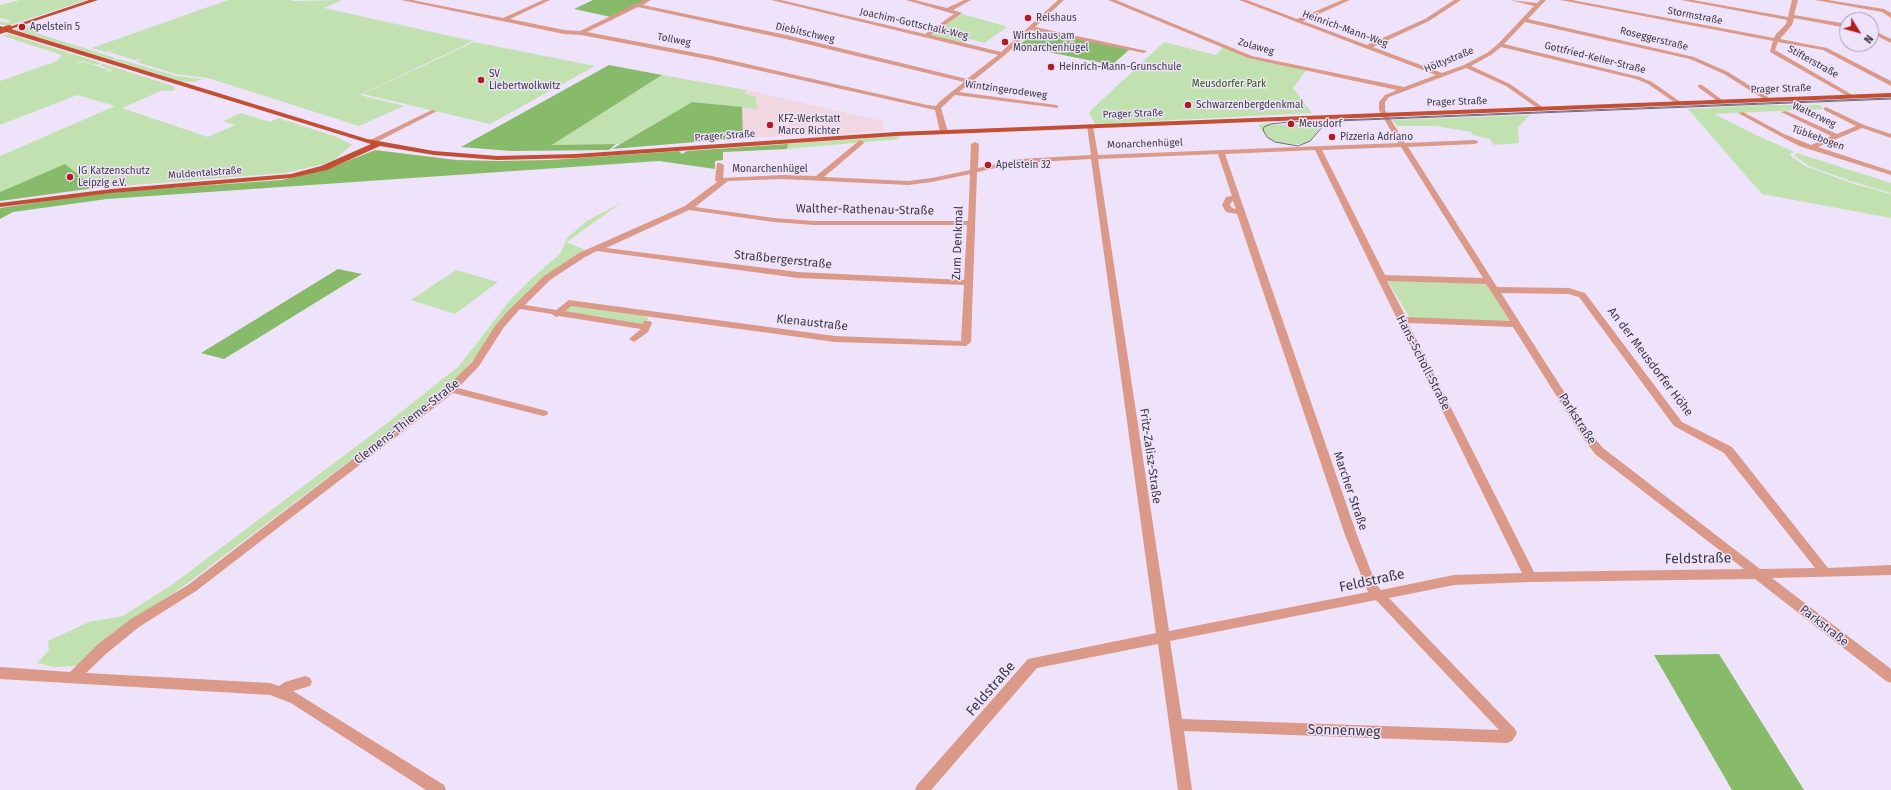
<!DOCTYPE html>
<meta charset="utf-8">
<style>
body{margin:0}
#map{position:relative;width:1891px;height:790px;overflow:hidden;background:#eee3fa;font-family:"Fira Sans",sans-serif}
canvas{display:block}
.north{position:absolute;left:1839px;top:12px;width:40px;height:40px;box-sizing:border-box;background:#eee3fa;border:1px solid #a89fb0;border-radius:50%;rotate:127deg;font-size:11px;font-weight:700;line-height:16px;text-align:center;color:#3e3942}
.north::after{content:'';display:block;margin:auto;width:14px;height:18px;background:#af1d21;clip-path:polygon(50% 0,100% 100%,50% 72%,0 100%)}
</style>
<div id="map">
<canvas width="1891" height="790"></canvas>
<div class="north">N</div>
</div>
<script>
const c = document.querySelector('canvas').getContext('2d');
c.lineJoin = 'round';
function paint(path, color) {
  c.fillStyle = color;
  c.fill(path, 'evenodd');
}
function shape(rows) {
  const path = new Path2D();
  for (const r of rows) {
    path.moveTo(r[0], r[1]);
    for (let i = 2; i < r.length; i += 2) path.lineTo(r[i], r[i + 1]);
  }
  return path;
}
function trace(path, color, width, dash) {
  c.strokeStyle = color;
  c.lineWidth = width;
  c.lineCap = dash ? 'butt' : 'round';
  c.setLineDash(dash || []);
  c.stroke(path);
}
function write(font, color, halo, rows, align = 'center') {
  c.font = font + ' "Fira Sans",sans-serif';
  c.lineWidth = 3;
  c.setLineDash([]);
  c.textBaseline = 'middle';
  c.strokeStyle = halo;
  c.fillStyle = color;
  for (const [text, x, y, turn = 0] of rows) {
    c.save();
    c.translate(x, y);
    c.rotate((+turn || 0) * Math.PI / 180);
    c.textAlign = isNaN(turn) ? turn : align;
    if (halo) c.strokeText(text, 0, 0);
    c.fillText(text, 0, 0);
    c.restore();
  }
}
const commercial = shape([
 [746,90,882,121,884,131,817,136,803,135,743,138,742,107,757,109,745,94]
]);
const green = shape([
 [20,0,86,0,7,26,0,24,0,21,6,23,11,21,0,18,0,5],
 [228,0,289,0,300,2,296,1,342,0,324,8,473,41,360,95,404,106,359,126,208,78,176,74,137,62,142,59,134,60,109,52,117,48,106,52,92,48],
 [962,14,1005,26,1006,28,984,43,970,39,964,43,931,36,959,15],
 [27,25,36,33,116,58,112,60,13,29],
 [9,34,101,63,96,65,83,61,73,64,84,62,109,70,105,73,112,70,99,65,104,64,173,86,175,89,172,91,163,90,122,108,208,137,235,125,223,121,241,113,270,122,278,118,337,137,352,145,335,159,324,164,285,173,95,188,65,164,0,192,0,156,115,106,77,95,0,125,0,81,57,61,62,55,3,36],
 [474,42,595,66,490,124,363,94],
 [1164,42,1216,55,1224,47,1250,57,1307,69,1293,88,1312,113,1095,124,1089,112],
 [119,59,176,76,203,79,194,82,180,81,113,60],
 [662,75,746,90,745,94,756,97,757,109,692,102,620,144,552,145],
 [1763,105,1820,105,1824,109,1714,114,1752,133,1794,152,1790,154,1792,157,1805,166,1854,184,1891,194,1891,218,1762,194,1688,109],
 [1530,115,1518,127,1519,143,1494,145,1490,139,1473,135,1471,132,1436,126,1397,126,1392,120],
 [1269,123,1274,125,1318,123,1323,125,1308,143,1289,145,1270,140,1258,125],
 [894,136,899,136,900,139,787,149,788,144],
 [1797,153,1891,183,1891,193,1853,182,1809,166,1796,157,1794,155],
 [622,202,567,242,585,250,565,262,542,279,454,382,185,585,135,619,76,666,55,667,37,663,49,650,48,641,89,622,123,616,173,584,386,424,459,366,510,300,531,279,560,254,567,238,587,221],
 [456,270,498,282,455,314,411,300],
 [1387,280,1486,284,1511,323,1410,318],
 [568,304,645,316,648,318,648,320,641,324,637,324,561,312]
]);
const forest = shape([
 [593,0,647,0,611,17,574,9],
 [1041,31,1130,49,1112,65,1019,46,1032,32],
 [609,65,662,75,552,145,616,144,609,150,511,151,461,147],
 [692,102,742,107,743,138,612,149],
 [788,144,787,149,723,152,723,160,715,161,715,169,659,161,107,199,13,212,0,219,0,208,65,198,128,191,282,180,328,169,375,150,456,160,499,161,550,160,679,151,682,154,687,151],
 [65,164,95,188,0,201,0,192],
 [338,269,362,274,224,359,201,353],
 [1719,654,1804,790,1732,790,1654,655]
]);
const minor = shape([
 [401,0,412,0,503,18,543,0,550,0,510,19,564,30,580,31,644,0,651,0,643,5,786,35,967,79,998,55,771,0,781,0,925,34,954,14,906,0,915,0,947,8,964,0,971,0,953,10,962,13,931,35,1001,52,1058,0,1064,0,1035,27,1147,51,1144,53,1032,30,1005,55,959,92,1056,105,1058,106,1058,108,955,95,941,108,948,132,944,134,940,132,935,110,712,60,581,35,564,34,401,0],
 [638,7,786,39,964,82,939,102,936,106,927,105,712,56,587,32,638,7],
 [1108,0,1116,0,1252,56,1404,87,1436,75,1239,0,1247,0,1297,19,1342,0,1350,0,1303,21,1367,45,1425,19,1454,0,1461,0,1429,21,1373,47,1442,73,1464,65,1487,53,1498,44,1534,6,1510,0,1537,3,1540,0,1546,0,1528,19,1694,57,1728,72,1771,99,1771,101,1767,101,1724,74,1690,59,1525,22,1504,44,1640,77,1652,82,1682,103,1677,104,1648,84,1636,79,1501,47,1491,55,1471,66,1510,84,1544,108,1544,110,1540,110,1506,86,1466,68,1389,97,1385,102,1385,110,1405,143,1475,140,1479,142,1475,144,1408,147,1497,287,1569,288,1585,293,1682,422,1732,447,1828,568,1891,565,1891,575,1772,578,1891,669,1891,683,1886,681,1755,579,1530,582,1454,585,1389,598,1515,729,1517,733,1512,741,1507,743,1184,731,1192,790,1178,790,1158,644,1037,668,931,790,915,790,917,785,1028,659,1156,633,1091,159,1020,163,977,172,971,342,966,346,835,342,571,306,565,311,642,324,644,321,650,321,652,323,648,332,634,342,629,339,641,329,559,316,556,317,552,314,520,309,504,327,479,366,458,388,547,411,548,413,547,415,543,416,453,393,196,591,139,627,107,653,86,673,270,683,279,686,285,682,305,676,310,678,312,682,310,686,293,691,444,785,446,790,426,790,291,703,270,695,0,679,0,667,70,672,97,645,131,619,188,585,447,387,472,362,495,326,507,312,544,276,579,253,685,206,717,182,715,180,717,163,720,163,724,165,723,178,782,175,816,176,860,140,864,142,863,144,824,177,908,181,932,178,970,170,971,144,975,142,979,144,978,168,1020,159,1091,155,1087,126,1090,124,1093,126,1098,155,1398,143,1379,110,1379,102,1385,95,1397,90,1248,58,1108,0],
 [1401,147,1483,278,1385,275,1322,150,1401,147],
 [1315,150,1377,278,1522,573,1454,575,1381,590,1376,584,1357,535,1225,154,1315,150],
 [1218,154,1232,196,1226,197,1222,205,1226,212,1237,214,1345,535,1368,592,1169,631,1098,159,1218,154],
 [970,174,968,221,814,221,774,218,695,207,728,181,782,179,908,185,932,182,970,174],
 [1232,201,1233,201,1236,209,1232,208,1230,205,1232,201],
 [689,210,774,222,814,225,967,225,964,280,798,272,606,248,689,210],
 [597,251,798,278,964,285,961,341,835,336,569,300,556,310,525,305,550,280,585,257,597,251],
 [1387,281,1486,284,1510,321,1406,317,1387,281],
 [1501,293,1568,294,1579,297,1674,426,1724,453,1815,568,1760,569,1603,448,1591,434,1501,293],
 [1408,323,1513,327,1583,438,1595,454,1744,569,1534,572,1408,323],
 [1376,600,1499,730,1182,719,1170,641,1376,600],
 [1560,0,1572,0,1774,38,1776,34,1786,24,1787,20,1681,0,1693,0,1788,17,1792,0,1798,0,1794,15,1847,24,1847,28,1794,18,1792,25,1780,39,1827,48,1891,81,1891,86,1823,50,1778,42,1775,50,1856,97,1851,98,1770,52,1773,41,1560,0],
 [1815,0,1828,0,1884,9,1891,13,1891,18,1882,12,1815,0],
 [1871,29,1891,39,1891,43,1871,33,1871,29],
 [1698,85,1702,85,1725,102,1720,103,1698,87,1698,85],
 [1826,107,1864,125,1891,134,1891,138,1862,128,1818,147,1891,171,1891,175,1799,146,1780,136,1738,113,1743,112,1784,134,1811,145,1831,136,1781,112,1786,111,1837,134,1856,126,1824,110,1824,108,1826,107],
 [432,110,437,111,373,144,366,142,432,110]
]);
const major = shape([
 [89,0,98,0,11,29,367,139,434,151,497,156,575,154,896,132,1891,93,1891,97,896,136,575,158,497,160,434,155,380,146,327,170,291,178,111,193,0,207,0,203,111,189,291,174,321,166,371,144,0,30,0,26,6,28,89,0]
]);
const tram = shape([
 [1891,98,1289,122,1271,124,1264,127,1263,130,1267,137,1275,142,1298,146,1310,141,1324,125,1336,121,1891,99]
]);
const majorBridge = shape([
 [0,31,9,28]
]);
const markers = [
 [1028,18,4,"#af1d21"],
 [22,27,4,"#af1d21"],
 [1005,42,4,"#af1d21"],
 [1051,67,4,"#af1d21"],
 [481,80,4,"#af1d21"],
 [1188,105,4,"#af1d21"],
 [1291,124,4,"#af1d21"],
 [770,125,4,"#af1d21"],
 [1332,137,4,"#af1d21"],
 [988,165,4,"#af1d21"],
 [70,177,4,"#af1d21"]
];
const farStreetnames = [
 ["Stormstraße",1695,16,11],
 ["Joachim-Gottschalk-Weg",914,24,13],
 ["Heinrich-Mann-Weg",1345,29,20],
 ["Diebitschweg",805,33,13],
 ["Roseggerstraße",1654,39,14],
 ["Tollweg",674,40,11],
 ["Zolaweg",1256,47,16],
 ["Gottfried-Keller-Straße",1595,58,14],
 ["Höltystraße",1449,60,-22],
 ["Stifterstraße",1813,62,29],
 ["Prager Straße",1781,89,-2],
 ["Wintzingerodeweg",1006,90,8],
 ["Prager Straße",1457,102,-2],
 ["Prager Straße",1133,114,-2],
 ["Walterweg",1814,115,25],
 ["Prager Straße",725,136,-4],
 ["Tübkebogen",1818,138,20],
 ["Monarchenhügel",1145,144,-2],
 ["Monarchenhügel",770,169],
 ["Muldentalstraße",205,173,-4]
];
const farPoinames = [
 ["Reishaus",1036,18],
 ["Apelstein 5",30,27],
 ["Wirtshaus am",1013,36],
 ["Monarchenhügel",1013,48],
 ["Heinrich-Mann-Grunschule",1059,67],
 ["SV",489,74],
 ["Liebertwolkwitz",489,86],
 ["Schwarzenbergdenkmal",1196,105],
 ["KFZ-Werkstatt",778,119],
 ["Marco Richter",778,131],
 ["Meusdorf",1299,124],
 ["Pizzeria Adriano",1340,137],
 ["Apelstein 32",996,165],
 ["IG Katzenschutz",78,171],
 ["Leipzig e.V.",78,183]
];
const farParknames = [
 ["Meusdorfer Park",1229,84]
];
const streetNames = [
 ["Walther-Rathenau-Straße",865,210,1],
 ["Zum Denkmal",958,243,-88],
 ["Straßbergerstraße",783,260,6],
 ["Klenaustraße",812,323,6],
 ["An der Meusdorfer Höhe",1650,362,53],
 ["Hans-Scholl-Straße",1423,363,63],
 ["Parkstraße",1577,419,57],
 ["Clemens-Thieme-Straße",407,422,-38],
 ["Fritz-Zalisz-Straße",1150,456,82],
 ["Marcher Straße",1350,491,71],
 ["Parkstraße",1824,626,38]
];
const nearStreetnames = [
 ["Feldstraße",1698,559,-1],
 ["Feldstraße",1372,581,-12],
 ["Feldstraße",991,689,-49],
 ["Sonnenweg",1344,731,2]
];
paint(commercial, '#f0d7e0');
paint(green, '#c1e2b0');
paint(forest, '#87bb69');
paint(minor, '#db9989');
paint(major, '#c44e33');
trace(tram, '#716b78', 1);
trace(majorBridge, '#c44e33', 6);
for (const [x, y, r, color] of markers) {
  const dot = new Path2D();
  dot.arc(x, y, r, 0, 2 * Math.PI);
  c.fillStyle = color;
  c.fill(dot);
  trace(dot, '#eee3fa', 1.5);
}
write('10px', '#3e3942', '#eee3fa', farStreetnames);
write('10px', '#3e3942', '#eee3fa', farPoinames, 'left');
write('10px', '#2b5a00', '#eee3fa', farParknames);
write('12px', '#3e3942', '#eee3fa', streetNames);
write('14px', '#3e3942', '#eee3fa', nearStreetnames);
</script>
